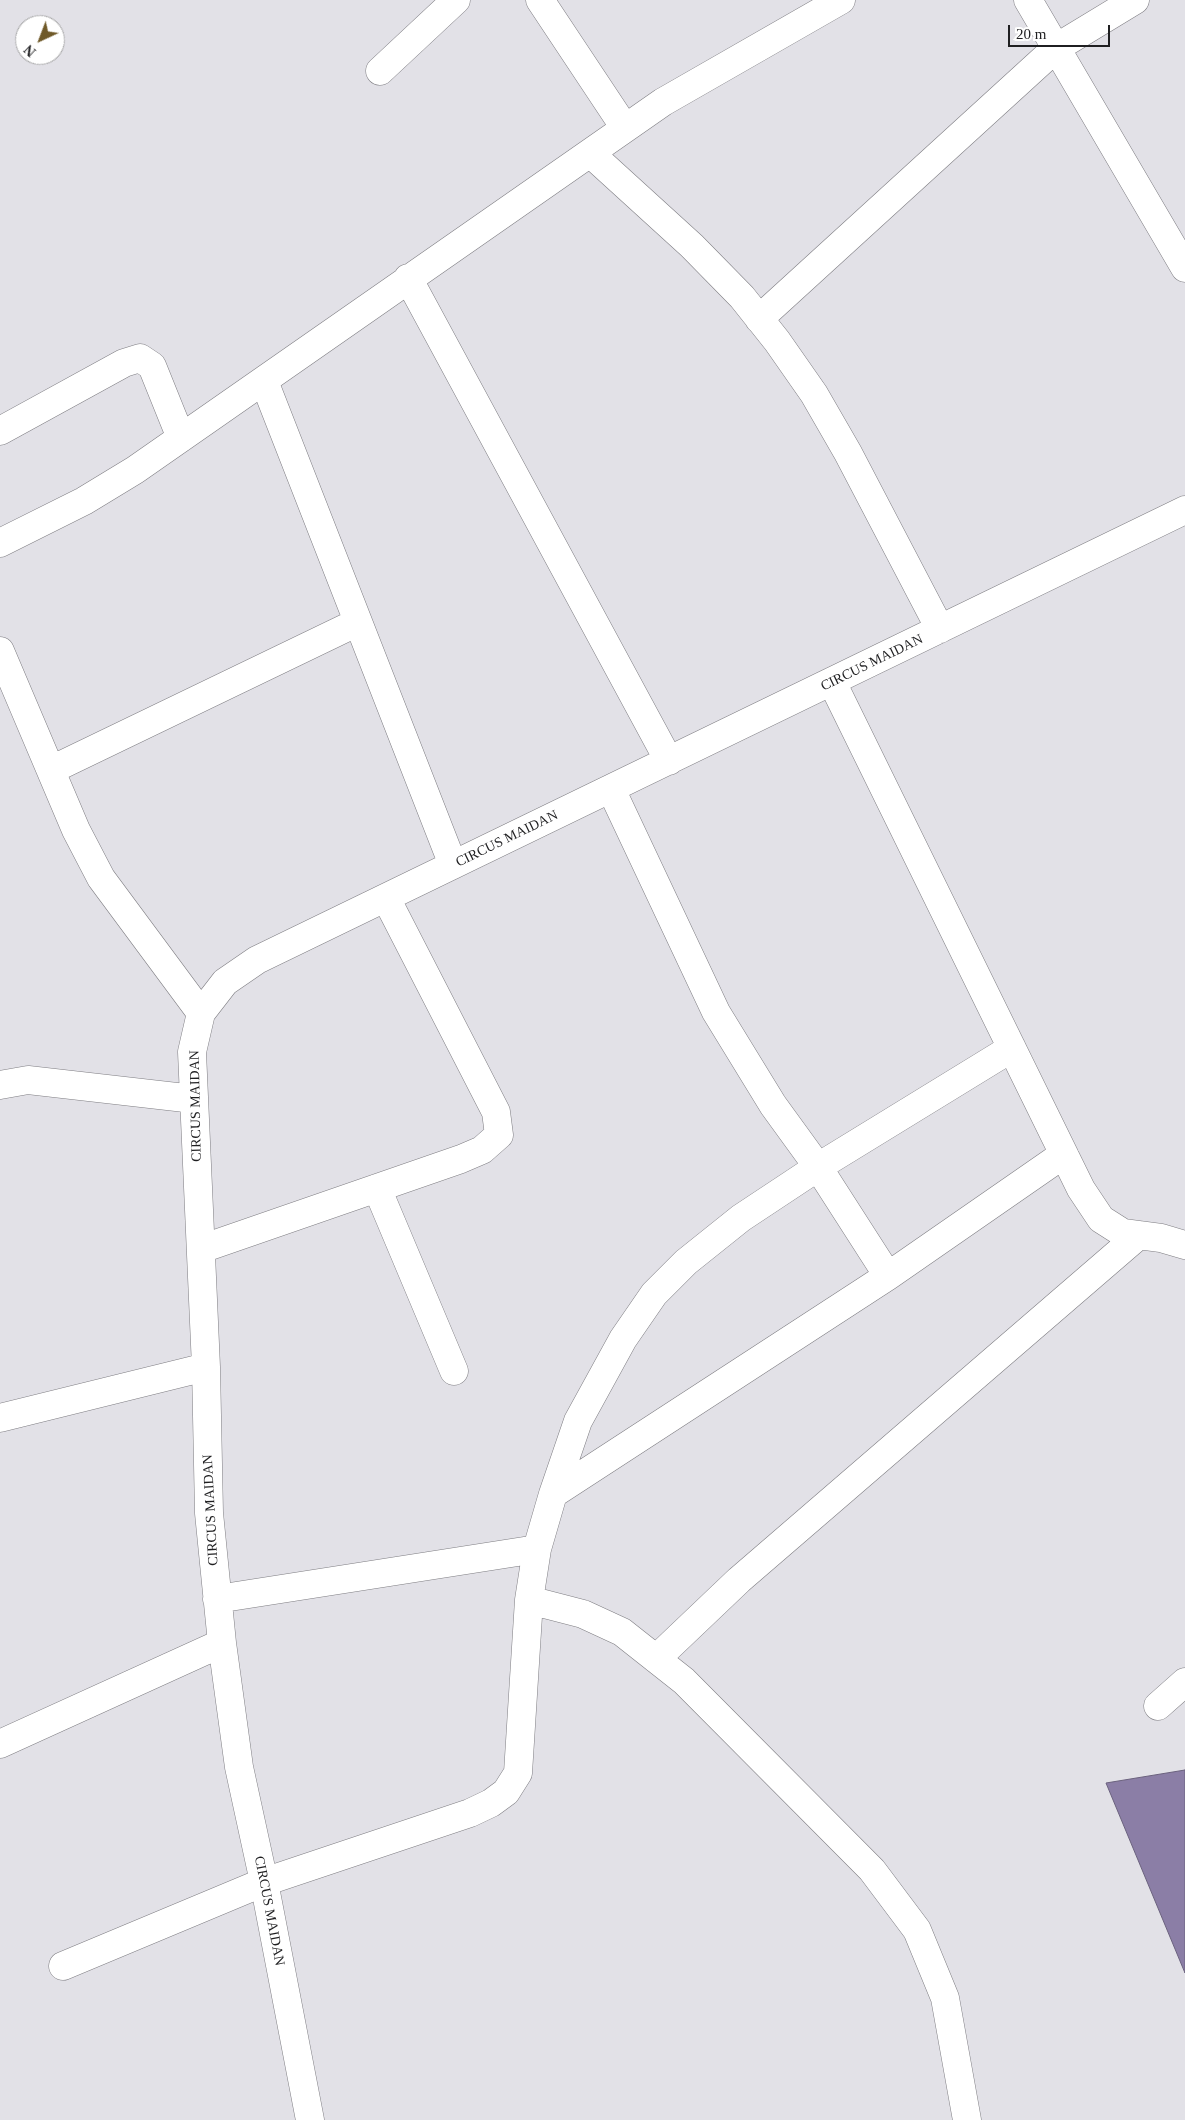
<!DOCTYPE html>
<style>
body{margin:0}
#map{position:relative;width:1185px;height:2120px;overflow:hidden;background:#e2e1e7;font-family:Georgia,serif}
canvas{display:block}
.north{position:absolute;left:15px;top:15px;width:50px;height:50px;box-sizing:border-box;background:#fff;border:1px solid #a5a5a6;border-radius:50%;rotate:223deg;font-size:14px;font-weight:700;line-height:20px;text-align:center;color:#1f1f21}
.north::after{content:'';display:block;margin:auto;width:18px;height:22px;background:#6f5928;clip-path:polygon(50% 0,100% 100%,50% 72%,0 100%)}
.scale{position:absolute;left:1008px;top:25px;width:102px;height:22px;box-sizing:border-box;border:2px solid #1f1f21;border-top:0;padding-left:6px;font-size:15px;line-height:18px;white-space:nowrap;color:#1f1f21;-webkit-text-stroke:4px #fff;paint-order:stroke}
</style>
<div id="map">
<canvas width="1185" height="2120"></canvas>
<div class="north">N</div>
<div class="scale">20 m</div>
</div>
<script>
const c = document.querySelector('canvas').getContext('2d');
c.lineJoin = 'round';
function paint(path, color) {
  c.fillStyle = color;
  c.fill(path, 'evenodd');
}
function shape(rows) {
  const path = new Path2D();
  for (const r of rows) {
    path.moveTo(r[0], r[1]);
    for (let i = 2; i < r.length; i += 2) path.lineTo(r[i], r[i + 1]);
  }
  return path;
}
function trace(path, color, width, dash) {
  c.strokeStyle = color;
  c.lineWidth = width;
  c.lineCap = dash ? 'butt' : 'round';
  c.setLineDash(dash || []);
  c.stroke(path);
}
function write(font, color, halo, rows, align = 'center') {
  c.font = font + ' Georgia,serif';
  c.lineWidth = 4;
  c.setLineDash([]);
  c.textBaseline = 'middle';
  c.strokeStyle = halo;
  c.fillStyle = color;
  for (const [text, x, y, turn = 0] of rows) {
    c.save();
    c.translate(x, y);
    c.rotate((+turn || 0) * Math.PI / 180);
    c.textAlign = isNaN(turn) ? turn : align;
    if (halo) c.strokeText(text, 0, 0);
    c.fillText(text, 0, 0);
    c.restore();
  }
}
const water = shape([
 [1185,1770,1185,1973,1106,1783,1185,1770]
]);
const minor = shape([
 [540,0,625,128],
 [1028,0,1185,268],
 [380,71,456,0],
 [591,154,692,246,742,297,777,341,814,394,848,453,940,629],
 [408,278,669,761],
 [759,319,1056,48,1135,0],
 [264,381,453,865],
 [0,431,124,363,140,358,152,366,181,438],
 [0,543,84,501,135,470,663,102,841,0],
 [0,651,76,830,101,878,201,1013],
 [832,682,1081,1189,1101,1219,1123,1233,1161,1238,1185,1245],
 [51,770,358,622],
 [611,789,716,1012,773,1105,818,1167,888,1276],
 [0,1085,28,1080,194,1099],
 [377,1188,454,1371],
 [201,1249,461,1159,482,1150,499,1135,496,1112,386,898],
 [0,1418,206,1367],
 [553,1494,888,1276,1064,1154],
 [217,1599,537,1549],
 [529,1600,583,1614,622,1632,684,1681,872,1870,917,1930,945,1998,967,2120],
 [656,1659,739,1580,1139,1235],
 [1158,1706,1185,1682],
 [0,1744,222,1643],
 [63,1966,264,1882,470,1813,491,1803,506,1792,518,1773,529,1600,537,1549,553,1494,578,1421,623,1339,654,1294,686,1262,741,1218,818,1167,1012,1048],
 [310,2120,264,1882,239,1767,222,1643,209,1513,206,1367,192,1052,201,1013,225,982,257,960,1185,510]
]);
const streetNames = [
 ["CIRCUS MAIDAN",872,663,-26],
 ["CIRCUS MAIDAN",507,839,-26],
 ["CIRCUS MAIDAN",196,1106,-91],
 ["CIRCUS MAIDAN",211,1510,-93],
 ["CIRCUS MAIDAN",269,1911,79]
];
paint(water, '#8b7ea6');
trace(water, '#6b627e', 1);
trace(minor, '#7e7d82', 29);
trace(minor, '#fff', 28);
write('14px', '#1f1f21', '#fff', streetNames);
</script>
